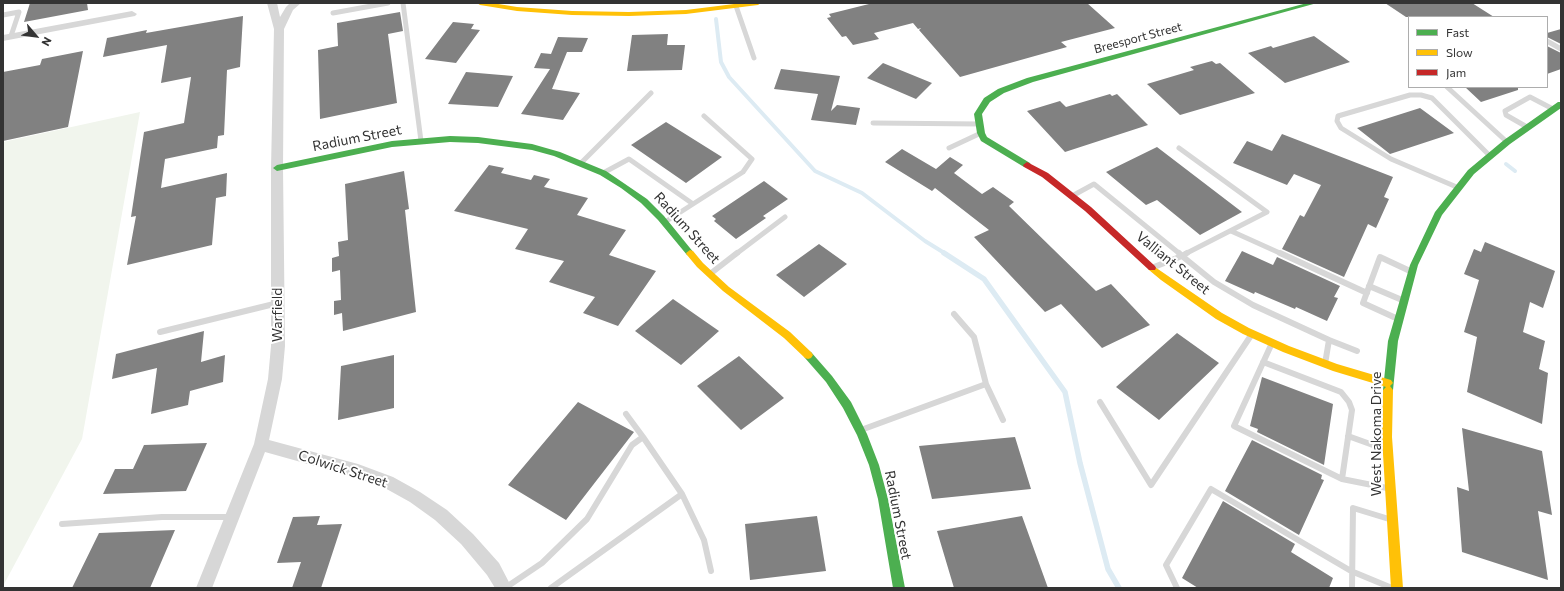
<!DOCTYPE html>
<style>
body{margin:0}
#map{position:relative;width:1564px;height:591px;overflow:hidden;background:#fff;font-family:Commissioner,sans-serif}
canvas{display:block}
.frame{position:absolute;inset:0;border:4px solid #333;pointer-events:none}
.legend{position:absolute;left:1408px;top:16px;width:140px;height:72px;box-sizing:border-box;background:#fff;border:1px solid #adadad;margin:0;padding:5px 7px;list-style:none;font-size:12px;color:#333}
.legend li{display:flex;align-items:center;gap:8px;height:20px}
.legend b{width:20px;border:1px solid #adadad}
.north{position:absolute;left:16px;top:16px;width:40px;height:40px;-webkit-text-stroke:3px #fff;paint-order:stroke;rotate:118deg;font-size:11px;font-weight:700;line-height:16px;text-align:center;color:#333}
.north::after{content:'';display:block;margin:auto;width:14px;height:18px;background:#333;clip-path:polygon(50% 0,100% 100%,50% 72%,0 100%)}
</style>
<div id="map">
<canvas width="1564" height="591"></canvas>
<div class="frame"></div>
<ul class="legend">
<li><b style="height:5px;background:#4caf50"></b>Fast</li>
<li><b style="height:5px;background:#ffc107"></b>Slow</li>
<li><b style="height:5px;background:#c62828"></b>Jam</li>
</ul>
<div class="north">N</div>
</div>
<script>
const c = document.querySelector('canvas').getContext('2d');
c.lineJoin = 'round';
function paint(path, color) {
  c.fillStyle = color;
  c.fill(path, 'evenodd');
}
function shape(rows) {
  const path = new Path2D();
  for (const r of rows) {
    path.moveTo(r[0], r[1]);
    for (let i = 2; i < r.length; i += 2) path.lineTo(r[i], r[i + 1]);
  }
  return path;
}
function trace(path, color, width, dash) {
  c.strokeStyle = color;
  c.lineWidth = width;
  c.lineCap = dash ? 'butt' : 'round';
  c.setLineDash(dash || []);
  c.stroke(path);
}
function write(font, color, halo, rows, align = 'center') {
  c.font = font + ' Commissioner,sans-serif';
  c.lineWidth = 4;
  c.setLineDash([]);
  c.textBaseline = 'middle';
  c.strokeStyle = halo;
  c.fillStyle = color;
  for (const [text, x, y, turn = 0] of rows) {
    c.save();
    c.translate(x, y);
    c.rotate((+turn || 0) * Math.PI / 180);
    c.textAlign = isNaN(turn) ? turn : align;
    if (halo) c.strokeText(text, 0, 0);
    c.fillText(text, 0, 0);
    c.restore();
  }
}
const green = shape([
 [140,112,82,439,3,586,3,142]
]);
const streamFar1 = shape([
 [716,19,721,62,729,77,815,171,862,193,925,241,946,254],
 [1506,164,1515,171]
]);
const stream = shape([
 [944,253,984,279,1065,392,1080,463,1108,569,1119,588]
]);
const building = shape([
 [30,3,87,3,88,10,24,22],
 [873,3,1087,3,1115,28,1061,42,1067,47,960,77,919,30,921,28,918,29,913,23,874,33,879,39,853,45,846,36,842,37,827,18,831,17,829,14],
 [1385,3,1472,3,1494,17,1406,17],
 [400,12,403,31,388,34,397,103,320,119,318,50,338,46,337,23],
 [243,16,240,67,227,70,224,135,218,136,217,148,165,159,161,188,227,173,226,196,216,198,212,245,127,265,136,216,131,217,144,132,184,123,191,77,161,83,167,45,103,57,107,38,147,30,146,33],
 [453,22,474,24,471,29,480,30,456,63,425,59],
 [1561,29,1561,44,1547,37,1547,33],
 [668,34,667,45,685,45,682,70,627,71,632,35],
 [1314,36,1350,62,1285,83,1248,53,1271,46,1273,48],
 [558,37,588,38,582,52,567,52,552,89,580,93,563,120,521,114,550,69,534,68,541,53,551,54],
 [1547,46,1561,53,1561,69,1547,74],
 [83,51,68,127,3,141,3,72,40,65,42,59],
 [1212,61,1216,64,1220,63,1255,93,1180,115,1147,84,1194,70,1190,67],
 [883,63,932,83,916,99,867,78],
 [781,69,840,76,831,111,837,105,860,108,856,125,811,120,818,94,774,89],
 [466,72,513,76,498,107,448,104],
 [1465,87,1518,87,1518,90,1481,102],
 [1110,94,1112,96,1117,94,1148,125,1065,152,1027,111,1060,101,1066,107],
 [1420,108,1454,133,1390,154,1357,128],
 [666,122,722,157,686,183,631,145],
 [1282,134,1393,177,1384,197,1389,199,1376,228,1368,224,1344,277,1282,249,1300,215,1304,217,1321,185,1294,174,1287,185,1233,163,1247,141,1272,151],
 [1157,147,1242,212,1200,235,1157,200,1146,205,1106,172],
 [902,149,936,169,950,157,963,165,954,173,982,194,993,187,1014,202,1009,206,1096,291,1111,284,1150,325,1102,348,1061,304,1045,312,974,237,989,230,935,188,932,191,885,162],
 [489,165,504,168,501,173,531,180,534,175,550,179,544,187,588,198,577,215,626,230,609,255,656,271,618,326,583,313,595,297,549,282,564,261,515,249,528,229,454,211],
 [404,171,409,209,405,210,416,312,343,331,342,313,334,315,334,301,341,300,340,270,332,272,332,258,339,256,338,242,348,240,345,184],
 [764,181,788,199,763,216,766,218,736,239,714,221,716,219,712,216],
 [1485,242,1555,271,1543,308,1530,302,1523,332,1545,341,1539,369,1548,373,1542,424,1467,392,1477,337,1464,332,1479,280,1464,274,1474,249,1481,252],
 [819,244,847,264,804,297,776,275],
 [1242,251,1273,265,1277,257,1340,286,1334,297,1338,298,1327,321,1296,307,1295,309,1255,292,1254,294,1225,281],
 [673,299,719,331,681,365,635,331],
 [204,331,201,362,225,355,223,382,190,391,188,405,151,414,157,368,112,379,116,354],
 [1177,333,1219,363,1159,420,1116,387],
 [394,355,394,408,338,420,341,366],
 [739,356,784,398,741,430,697,386],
 [1262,377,1333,404,1324,465,1257,432,1258,429,1250,426],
 [578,402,634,432,566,520,508,485],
 [1462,428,1542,451,1552,515,1538,511,1548,580,1462,552,1457,487,1469,491],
 [1015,437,1031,489,932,499,919,446],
 [1252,440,1322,475,1321,479,1324,480,1299,535,1225,491],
 [207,443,186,491,103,494,115,469,133,469,144,445],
 [1223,501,1295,544,1291,552,1333,578,1329,588,1198,588,1182,578],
 [320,516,317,525,342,524,321,588,292,588,301,562,277,563,293,517],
 [817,516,826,571,750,580,745,524],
 [1022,516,1048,588,954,588,937,531],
 [175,530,150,588,72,588,99,533]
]);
const laneFar1 = shape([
 [403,3,421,141],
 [736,6,754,58],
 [333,13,388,3],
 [3,15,19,12,11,36],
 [1547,41,1561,49],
 [1447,87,1507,142],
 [873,123,980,124],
 [1527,127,1506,115,1505,111,1530,97,1553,109],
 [949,148,981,133],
 [1179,148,1267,212,1185,254],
 [581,163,651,93],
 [603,173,629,159,693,204,665,222],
 [1459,188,1391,159,1341,128,1337,121,1338,116,1410,95,1421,95,1432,98,1490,156],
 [1072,196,1094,184,1180,254],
 [693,204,743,172,752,159,704,116],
 [1231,231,1282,254],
 [736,254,785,217]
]);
const lane = shape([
 [1187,253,1182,256,1214,282,1253,305,1329,340],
 [1280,253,1367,293],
 [1154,267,1182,256,1179,253],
 [710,274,737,253],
 [1369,286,1402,300],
 [954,314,974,337,986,384,1003,420],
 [1398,319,1363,303,1380,257,1410,271],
 [160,332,278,303],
 [1272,343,1234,426,1342,479,1387,488],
 [1263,362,1341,392,1349,402,1352,410,1342,479],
 [1325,364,1329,340,1357,351],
 [1100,402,1151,485,1252,334],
 [626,414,643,437],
 [861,430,986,384],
 [1348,436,1384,449],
 [62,524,162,517,232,517],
 [505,588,542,563,587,519,632,445,643,437,682,494],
 [551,588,682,494,704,540,711,571],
 [1177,588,1166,565,1211,489,1351,571,1392,588],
 [1352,588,1353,508,1389,519]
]);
const street = shape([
 [267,3,277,3,280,17,286,7,290,3,301,3,293,10,284,29,283,168,285,346,282,379,269,440,358,464,393,477,420,492,447,510,473,534,499,563,512,588,495,588,487,575,461,544,435,520,410,502,383,487,358,478,265,452,212,588,196,588,254,444,268,379,271,346,271,168,274,29,267,3],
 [132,11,137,14,135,16,3,41,3,35,132,11]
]);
const fast = shape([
 [1307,3,1317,3,1033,82,1004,93,990,102,982,114,985,133,987,137,1030,163,1031,165,1030,167,1024,167,981,141,977,133,974,114,984,98,998,89,1027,78,1307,3],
 [1558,102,1561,102,1561,108,1510,144,1474,174,1442,215,1418,265,1398,341,1393,390,1391,393,1388,394,1385,393,1383,390,1388,341,1410,265,1435,212,1468,170,1504,140,1558,102],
 [450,136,478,137,532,144,560,152,606,171,647,199,664,216,694,253,690,256,687,255,658,220,641,203,621,188,600,175,554,156,532,150,478,143,450,142,392,147,277,171,273,168,277,165,392,141,450,136],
 [808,351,811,352,832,376,851,402,867,434,879,465,888,499,905,588,893,588,878,499,869,465,857,435,843,408,826,382,805,358,803,355,805,352,808,351]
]);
const slow = shape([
 [477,3,492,3,517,7,572,11,629,12,686,10,742,3,761,3,758,5,686,14,629,16,572,15,517,11,480,5,477,3],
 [690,250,693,251,703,263,729,287,790,332,811,352,813,355,811,358,808,359,805,358,784,338,723,291,697,267,687,255,686,253,690,250],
 [1152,265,1222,313,1249,328,1289,346,1337,364,1391,380,1393,383,1390,386,1393,390,1392,437,1403,588,1391,588,1382,437,1383,390,1386,387,1333,371,1283,352,1243,334,1216,319,1161,280,1149,270,1148,268,1149,266,1152,265]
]);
const jam = shape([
 [1027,162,1048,173,1091,207,1155,266,1156,268,1155,270,1149,270,1085,211,1042,177,1024,167,1023,165,1027,162]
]);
const farStreetnames = [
 ["Breesport Street",1138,38,-15]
];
const streetNames = [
 ["Radium Street",357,138,-11],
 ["Radium Street",687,228,48],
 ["Valliant Street",1173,263,39],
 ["Warfield",277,315,-90],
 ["West Nakoma Drive",1376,434,-90],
 ["Colwick Street",343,469,18],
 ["Radium Street",898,515,79]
];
paint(green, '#f1f5ed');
trace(streamFar1, '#ddebf3', 4);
trace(stream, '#ddebf3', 5.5);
paint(building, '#818181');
trace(laneFar1, '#d7d7d7', 5);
trace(lane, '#d7d7d7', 6);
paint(street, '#d7d7d7');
paint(fast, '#4caf50');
paint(slow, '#ffc107');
paint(jam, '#c62828');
write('12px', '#333', '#fff', farStreetnames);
write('14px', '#333', '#fff', streetNames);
</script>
